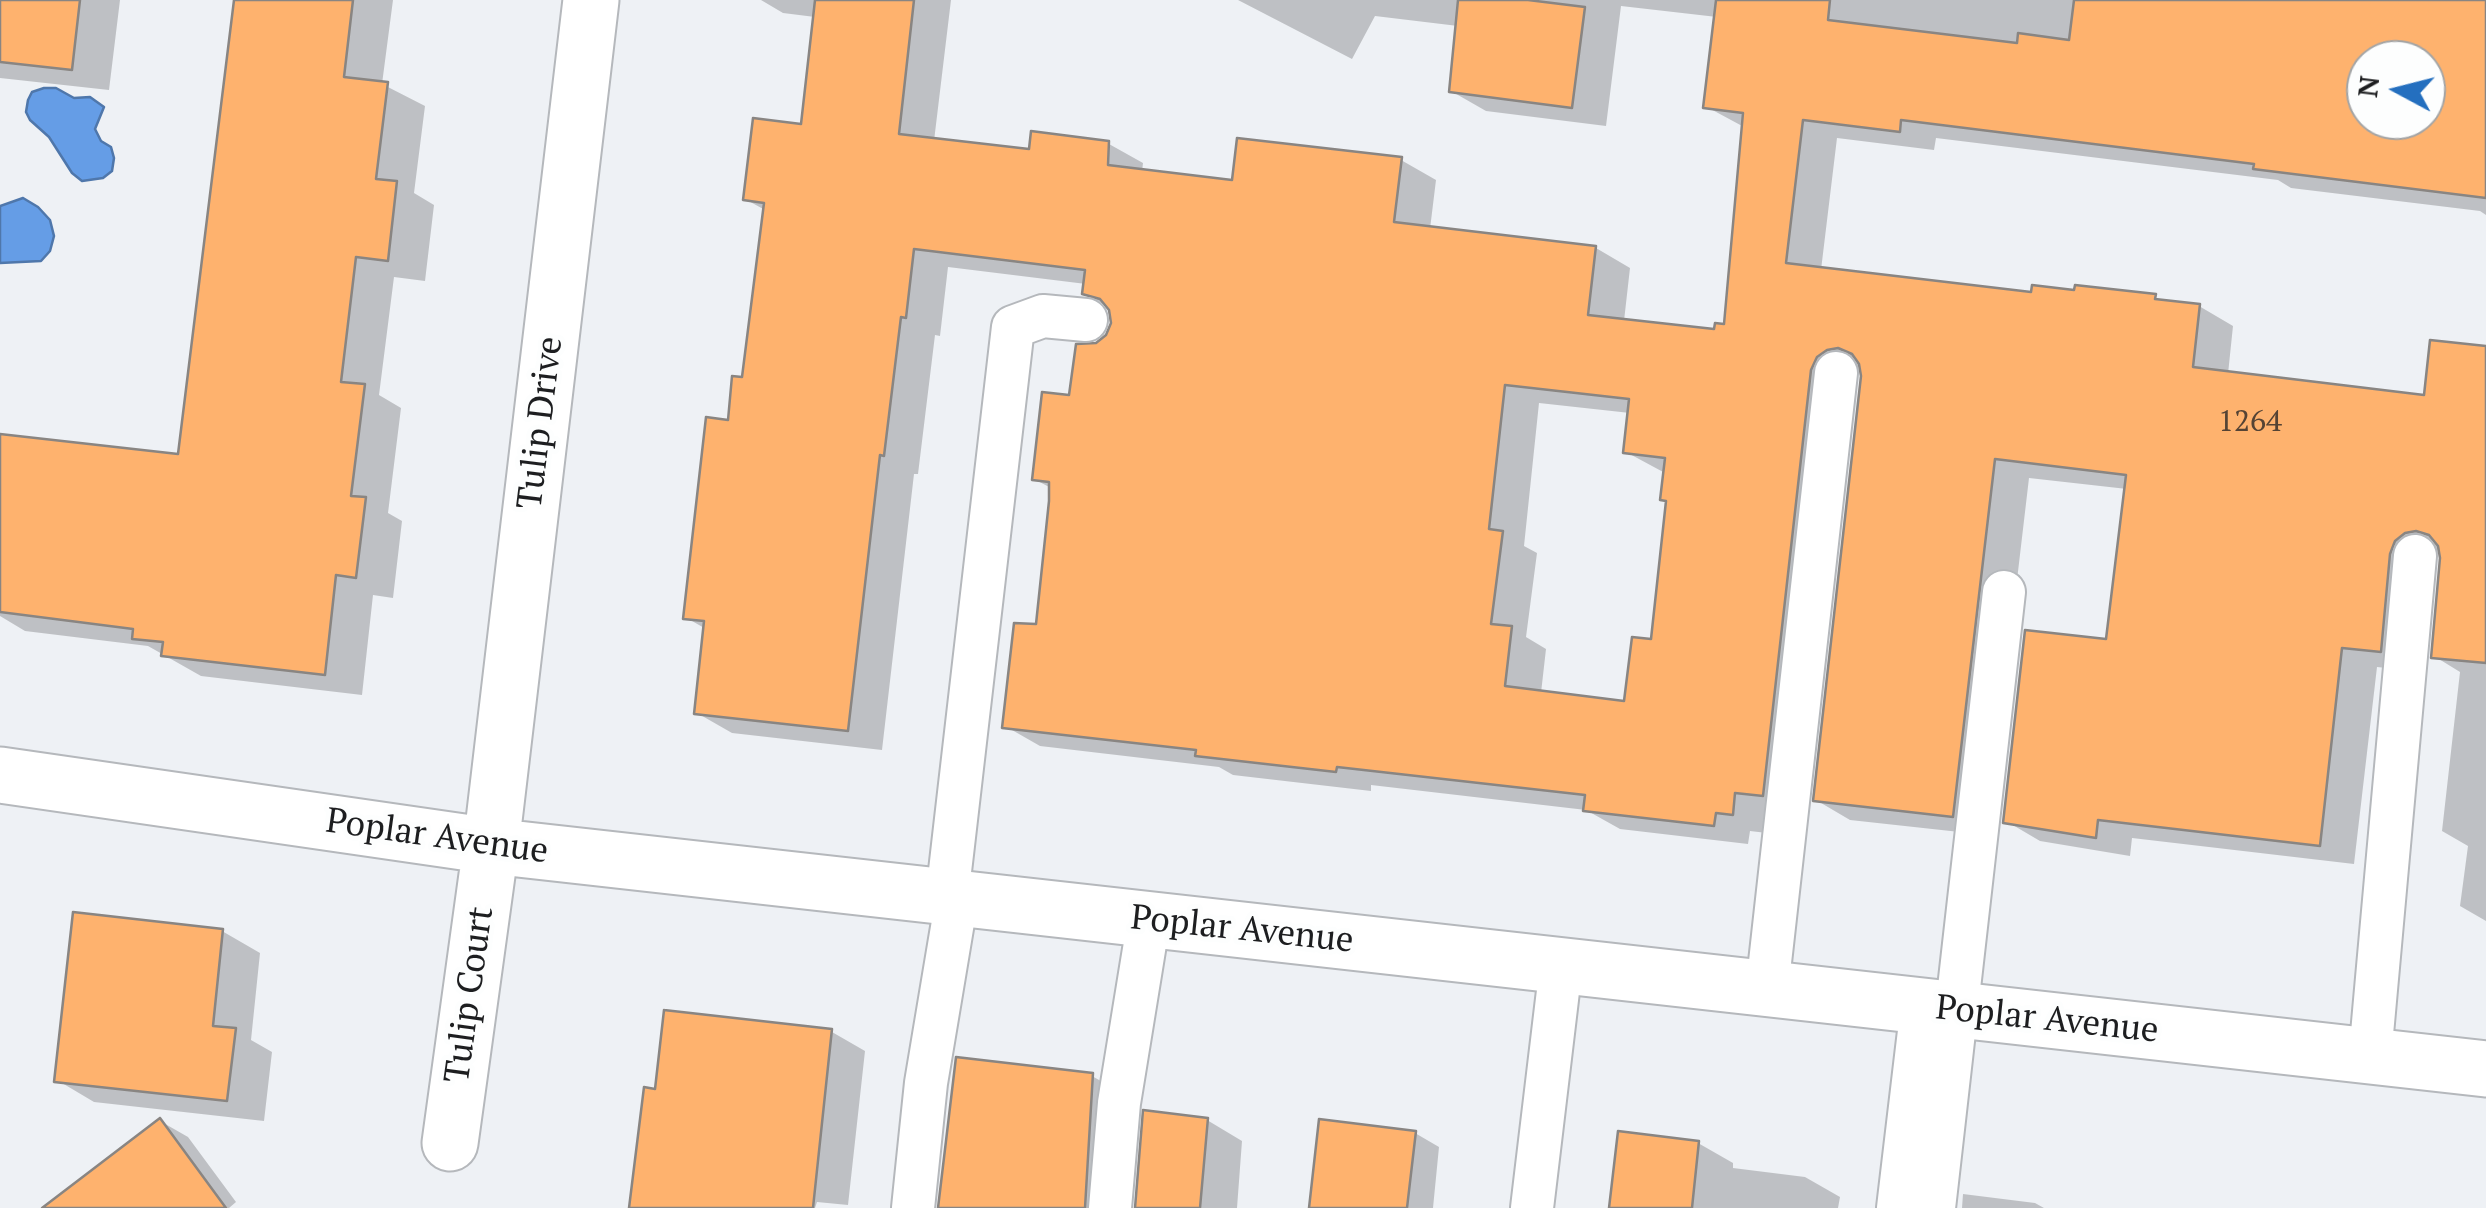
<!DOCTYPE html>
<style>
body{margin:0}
#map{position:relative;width:2486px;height:1208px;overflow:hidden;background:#eef1f5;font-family:"PT Serif",serif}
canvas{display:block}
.north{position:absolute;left:2346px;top:40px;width:100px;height:100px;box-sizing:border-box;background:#fdfefe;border:2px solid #a3a4a5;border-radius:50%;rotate:277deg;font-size:28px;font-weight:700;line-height:40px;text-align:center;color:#1d1e20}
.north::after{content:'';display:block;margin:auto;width:35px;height:45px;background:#246fbf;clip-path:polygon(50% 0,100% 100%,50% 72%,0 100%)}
</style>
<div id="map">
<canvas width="2486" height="1208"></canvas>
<div class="north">N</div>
</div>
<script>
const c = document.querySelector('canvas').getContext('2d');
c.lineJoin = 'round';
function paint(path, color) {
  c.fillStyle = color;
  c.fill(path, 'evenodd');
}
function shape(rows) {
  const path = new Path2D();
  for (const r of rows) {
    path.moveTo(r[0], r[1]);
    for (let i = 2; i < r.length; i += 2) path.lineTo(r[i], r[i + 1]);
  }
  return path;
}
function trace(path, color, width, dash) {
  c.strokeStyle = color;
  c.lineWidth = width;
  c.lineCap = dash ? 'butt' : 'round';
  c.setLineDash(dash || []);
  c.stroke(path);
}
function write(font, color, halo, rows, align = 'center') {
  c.font = font + ' "PT Serif",serif';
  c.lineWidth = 10;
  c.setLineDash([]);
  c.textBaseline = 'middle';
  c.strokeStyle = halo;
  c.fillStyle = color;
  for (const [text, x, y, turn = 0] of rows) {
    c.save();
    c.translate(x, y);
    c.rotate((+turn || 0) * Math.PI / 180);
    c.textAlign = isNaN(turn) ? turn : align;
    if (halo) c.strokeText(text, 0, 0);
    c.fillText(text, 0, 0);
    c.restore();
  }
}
const water = shape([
 [44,88,56,88,74,98,90,97,104,107,95,129,101,141,111,147,114,158,112,171,103,178,82,181,72,173,49,137,30,120,26,112,28,100,32,92,44,88],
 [23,198,38,207,50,220,54,236,50,251,41,261,0,263,0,206,23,198]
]);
const shadow = shape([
 [0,0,120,0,109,90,0,78],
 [235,0,393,0,382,84,425,106,414,193,434,205,425,281,394,277,379,395,401,408,388,513,402,521,393,598,373,595,362,695,201,676,148,646,25,631,0,616,0,436,180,456],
 [761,0,951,0,934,141,1031,152,1109,144,1143,163,1142,172,1234,183,1401,160,1436,180,1430,229,1596,248,1630,268,1624,321,1716,331,1726,327,1744,127,1705,106,1717,17,1621,6,1606,126,1486,111,1451,91,1458,26,1375,16,1352,59,1238,0,2486,0,2486,215,2480,211,2291,188,2278,180,1936,138,1934,150,1837,138,1821,270,2033,294,2155,297,2166,303,2199,306,2233,326,2228,374,2426,398,2486,349,2486,921,2460,906,2468,846,2442,831,2460,672,2434,656,2441,551,2428,562,2415,671,2377,667,2354,864,2132,838,2130,856,2040,841,2006,821,2108,642,2127,489,2029,478,1987,835,1850,820,1816,800,1862,368,1850,379,1767,833,1750,831,1748,844,1620,829,1586,810,1371,785,1371,791,1233,775,1219,767,1040,746,1005,726,1039,627,1051,488,1034,479,1098,345,1108,337,1113,324,1110,308,1084,293,1086,284,948,267,940,336,935,335,918,474,914,474,882,750,732,733,697,713,706,629,685,617,730,423,744,380,765,210,745,199,803,126,815,17,783,13],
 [2366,60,2426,60,2426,120,2366,120],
 [1539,403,1630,413,1626,452,1665,473,1662,499,1668,503,1653,642,1626,703,1541,693,1546,649,1526,637,1537,553,1524,546],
 [222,931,260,953,251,1040,272,1052,264,1121,94,1102,57,1080],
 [832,1032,865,1051,848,1205,817,1202,815,1208,631,1208,657,1092],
 [1092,1076,1127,1096,1121,1208,940,1208],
 [1207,1120,1242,1141,1237,1208,1137,1208],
 [160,1121,188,1137,236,1202,229,1208,54,1208],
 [1415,1133,1439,1147,1433,1208,1311,1208],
 [1698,1143,1733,1163,1733,1168,1805,1177,1840,1197,1838,1208,1611,1208],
 [1963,1194,2035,1203,2044,1208,1962,1208]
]);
const building = shape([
 [0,0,80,0,72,70,0,62,0,0],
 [234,0,353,0,344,77,388,82,376,179,397,181,388,261,356,257,341,382,365,384,351,496,366,497,356,578,336,575,325,675,161,656,163,642,132,639,133,629,0,612,0,434,178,454,234,0],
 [815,0,914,0,899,134,1029,149,1031,131,1109,141,1108,165,1232,180,1237,138,1402,157,1394,222,1596,246,1588,315,1714,329,1715,323,1724,324,1743,113,1703,108,1716,0,1830,0,1828,20,2017,43,2018,33,2069,40,2074,0,2486,0,2486,198,2253,169,2254,164,1901,120,1900,132,1803,120,1786,263,2031,292,2032,285,2074,290,2075,285,2156,294,2155,299,2200,304,2193,367,2424,395,2430,340,2486,346,2486,663,2431,658,2440,558,2438,546,2429,535,2416,531,2405,533,2395,541,2390,554,2381,652,2342,648,2320,846,2098,820,2096,838,2003,823,2025,630,2106,639,2126,475,1995,459,1953,817,1813,801,1861,376,1859,364,1852,354,1838,348,1827,350,1817,357,1811,370,1763,796,1735,793,1733,815,1716,813,1714,826,1583,811,1585,795,1337,767,1336,772,1195,756,1196,750,1002,728,1014,623,1036,624,1049,501,1049,482,1032,480,1042,392,1069,395,1076,344,1096,343,1106,335,1111,323,1109,310,1100,299,1082,294,1085,270,914,249,906,318,901,317,884,456,880,455,848,731,694,714,704,621,683,619,706,417,728,420,732,376,742,377,764,203,743,200,753,118,801,124,815,0],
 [2366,60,2426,60,2426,120,2366,120,2366,60],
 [1505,385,1629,399,1623,453,1665,458,1660,500,1666,501,1651,639,1632,637,1624,701,1505,686,1512,626,1491,624,1503,531,1489,529,1505,385],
 [1458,0,1528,0,1585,7,1572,108,1449,92,1458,0],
 [73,912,223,929,213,1026,236,1028,227,1101,54,1082,73,912],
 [664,1010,832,1029,813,1208,629,1208,644,1087,655,1089,664,1010],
 [956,1057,1093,1073,1085,1208,938,1208,956,1057],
 [1143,1110,1208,1118,1200,1208,1135,1208,1143,1110],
 [160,1118,226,1208,42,1208,160,1118],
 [1319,1119,1416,1131,1407,1208,1309,1208,1319,1119],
 [1618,1131,1699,1141,1692,1208,1609,1208,1618,1131]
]);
const service = shape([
 [947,897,1013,327,1043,316,1086,320],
 [1767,989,1836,373],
 [2370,1056,2415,556],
 [913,1208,926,1083,957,898],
 [1110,1208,1119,1103,1149,919],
 [1532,1208,1561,966],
 [1898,1208,1922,1006],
 [1934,1208,2004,592]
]);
const minor = shape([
 [0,775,491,846,2486,1069],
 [450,1143,491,846,591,0]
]);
const numberNames = [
 ["1264",2250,422]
];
const streetNames = [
 ["Tulip Drive",541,423,-83],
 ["Poplar Avenue",437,837,8],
 ["Poplar Avenue",1242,930,6],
 ["Tulip Court",470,995,-82],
 ["Poplar Avenue",2047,1020,6]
];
paint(water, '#659de6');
trace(water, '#4f77ab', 2.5);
paint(shadow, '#0003');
paint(building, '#feb26e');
trace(building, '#898582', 2.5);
trace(service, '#b5b8bc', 46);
trace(minor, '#b5b8bc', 59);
trace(service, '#fff', 42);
trace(minor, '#fff', 55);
write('30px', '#554334', null, numberNames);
write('35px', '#1d1e20', '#fdfefe', streetNames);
</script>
